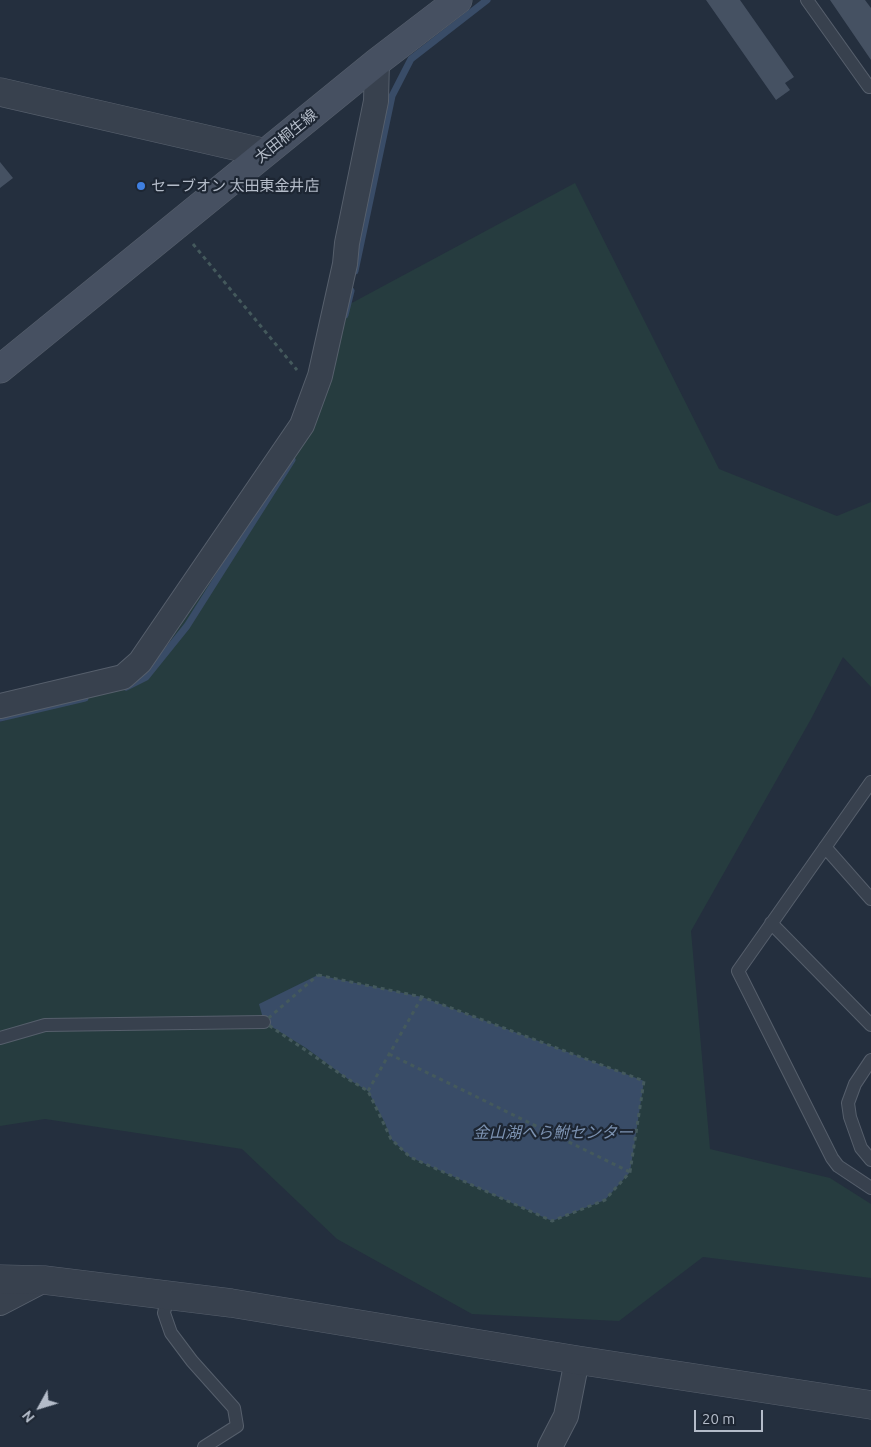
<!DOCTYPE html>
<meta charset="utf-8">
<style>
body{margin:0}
#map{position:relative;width:871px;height:1447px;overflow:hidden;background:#242f3e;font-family:Ubuntu,sans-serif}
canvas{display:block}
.north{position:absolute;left:15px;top:1382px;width:50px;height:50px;-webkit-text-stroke:4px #1d2633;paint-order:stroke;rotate:231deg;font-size:14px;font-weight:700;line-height:20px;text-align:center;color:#b4bcc9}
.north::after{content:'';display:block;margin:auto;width:18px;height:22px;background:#b4bcc9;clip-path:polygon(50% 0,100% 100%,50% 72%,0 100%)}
.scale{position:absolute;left:694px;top:1410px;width:69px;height:22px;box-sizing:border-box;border:2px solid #b4bcc9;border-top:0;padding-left:6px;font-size:15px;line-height:18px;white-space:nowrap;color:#b4bcc9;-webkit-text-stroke:4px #1d2633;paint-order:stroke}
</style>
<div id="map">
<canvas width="871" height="1447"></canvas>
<div class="north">N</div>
<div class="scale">20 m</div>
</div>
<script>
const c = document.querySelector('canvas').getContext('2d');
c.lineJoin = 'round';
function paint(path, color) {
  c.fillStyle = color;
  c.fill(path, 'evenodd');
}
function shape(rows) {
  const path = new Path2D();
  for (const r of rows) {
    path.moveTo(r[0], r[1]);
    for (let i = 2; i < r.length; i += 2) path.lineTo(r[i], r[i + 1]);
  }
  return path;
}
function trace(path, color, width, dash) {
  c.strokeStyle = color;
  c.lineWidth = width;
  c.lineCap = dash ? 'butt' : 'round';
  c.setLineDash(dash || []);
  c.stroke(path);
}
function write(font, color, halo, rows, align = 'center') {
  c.font = font + ' Ubuntu,"Noto Sans JP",sans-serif';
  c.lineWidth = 4.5;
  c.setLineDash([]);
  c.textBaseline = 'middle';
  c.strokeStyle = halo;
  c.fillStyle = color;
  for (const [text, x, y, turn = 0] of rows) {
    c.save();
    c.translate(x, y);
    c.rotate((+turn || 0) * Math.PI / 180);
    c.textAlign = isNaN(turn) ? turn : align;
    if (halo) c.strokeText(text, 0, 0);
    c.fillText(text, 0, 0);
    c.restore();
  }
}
const green = shape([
 [575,183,719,469,837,516,871,502,871,687,843,657,811,719,691,931,710,1149,830,1178,871,1204,871,1278,703,1257,619,1321,472,1314,337,1239,242,1149,45,1119,0,1126,0,722,146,677,312,429,348,305]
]);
const water = shape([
 [318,975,422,997,644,1081,630,1172,605,1200,552,1221,410,1157,391,1139,385,1123,368,1091,348,1079,306,1048,264,1022,259,1004]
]);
const stream = shape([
 [355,271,392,96,411,59,487,0],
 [345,315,351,291],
 [126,687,146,677,187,626,292,460],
 [0,718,85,698]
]);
const building = shape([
 [706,0,740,0,794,77,785,83,790,90,776,100],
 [830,0,865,0,871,8,871,60],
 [0,162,13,178,0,188]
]);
const path = shape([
 [193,244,297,370],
 [318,975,422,997,644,1081,630,1172,605,1200,552,1221,410,1157,391,1139,368,1091,348,1079,264,1022,318,975],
 [389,1054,630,1172],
 [368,1091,422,997]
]);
const service = shape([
 [807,0,869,87],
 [871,782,738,971,832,1158,838,1166,871,1188],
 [825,847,871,899],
 [771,923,871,1025],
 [0,1038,45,1025,264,1022],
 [871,1060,855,1084,848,1103,850,1117,861,1148,871,1160],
 [168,1295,164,1313,171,1333,192,1361,234,1408,237,1426,204,1447]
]);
const minor = shape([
 [0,706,123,677,140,662,302,425,320,376,345,264,347,243,376,101,377,62],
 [0,1303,44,1280],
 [550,1447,566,1416,577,1360]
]);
const tertiary = shape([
 [0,92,257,151],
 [0,1279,44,1280,231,1303,577,1360,871,1405]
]);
const secondary = shape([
 [0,369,377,62,458,0]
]);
const markers = [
 [141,186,5,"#3f7fe0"]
];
const streetNames = [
 ["太田桐生線",286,136,-39]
];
const poiNames = [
 ["セーブオン 太田東金井店",151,186]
];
const waterNames = [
 ["金山湖へら鮒センター",553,1133]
];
paint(green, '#263c3f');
paint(water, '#394c67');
trace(stream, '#394c67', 7);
paint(building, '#455162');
trace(service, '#565f6c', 14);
trace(minor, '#565f6c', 26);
trace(tertiary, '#565f6c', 29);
trace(secondary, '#565f6c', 29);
trace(path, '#44595c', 3, [4, 4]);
trace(service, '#38414e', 12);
trace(minor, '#38414e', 24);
trace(tertiary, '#38414e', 28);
trace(secondary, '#465061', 28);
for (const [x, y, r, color] of markers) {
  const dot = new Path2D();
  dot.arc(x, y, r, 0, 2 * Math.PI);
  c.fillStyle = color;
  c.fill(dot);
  trace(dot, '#1d2633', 2);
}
write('15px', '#b4bcc9', '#1d2633', streetNames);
write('15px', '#b4bcc9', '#1d2633', poiNames, 'left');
write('italic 16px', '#7c92b1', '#1d2633', waterNames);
</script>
